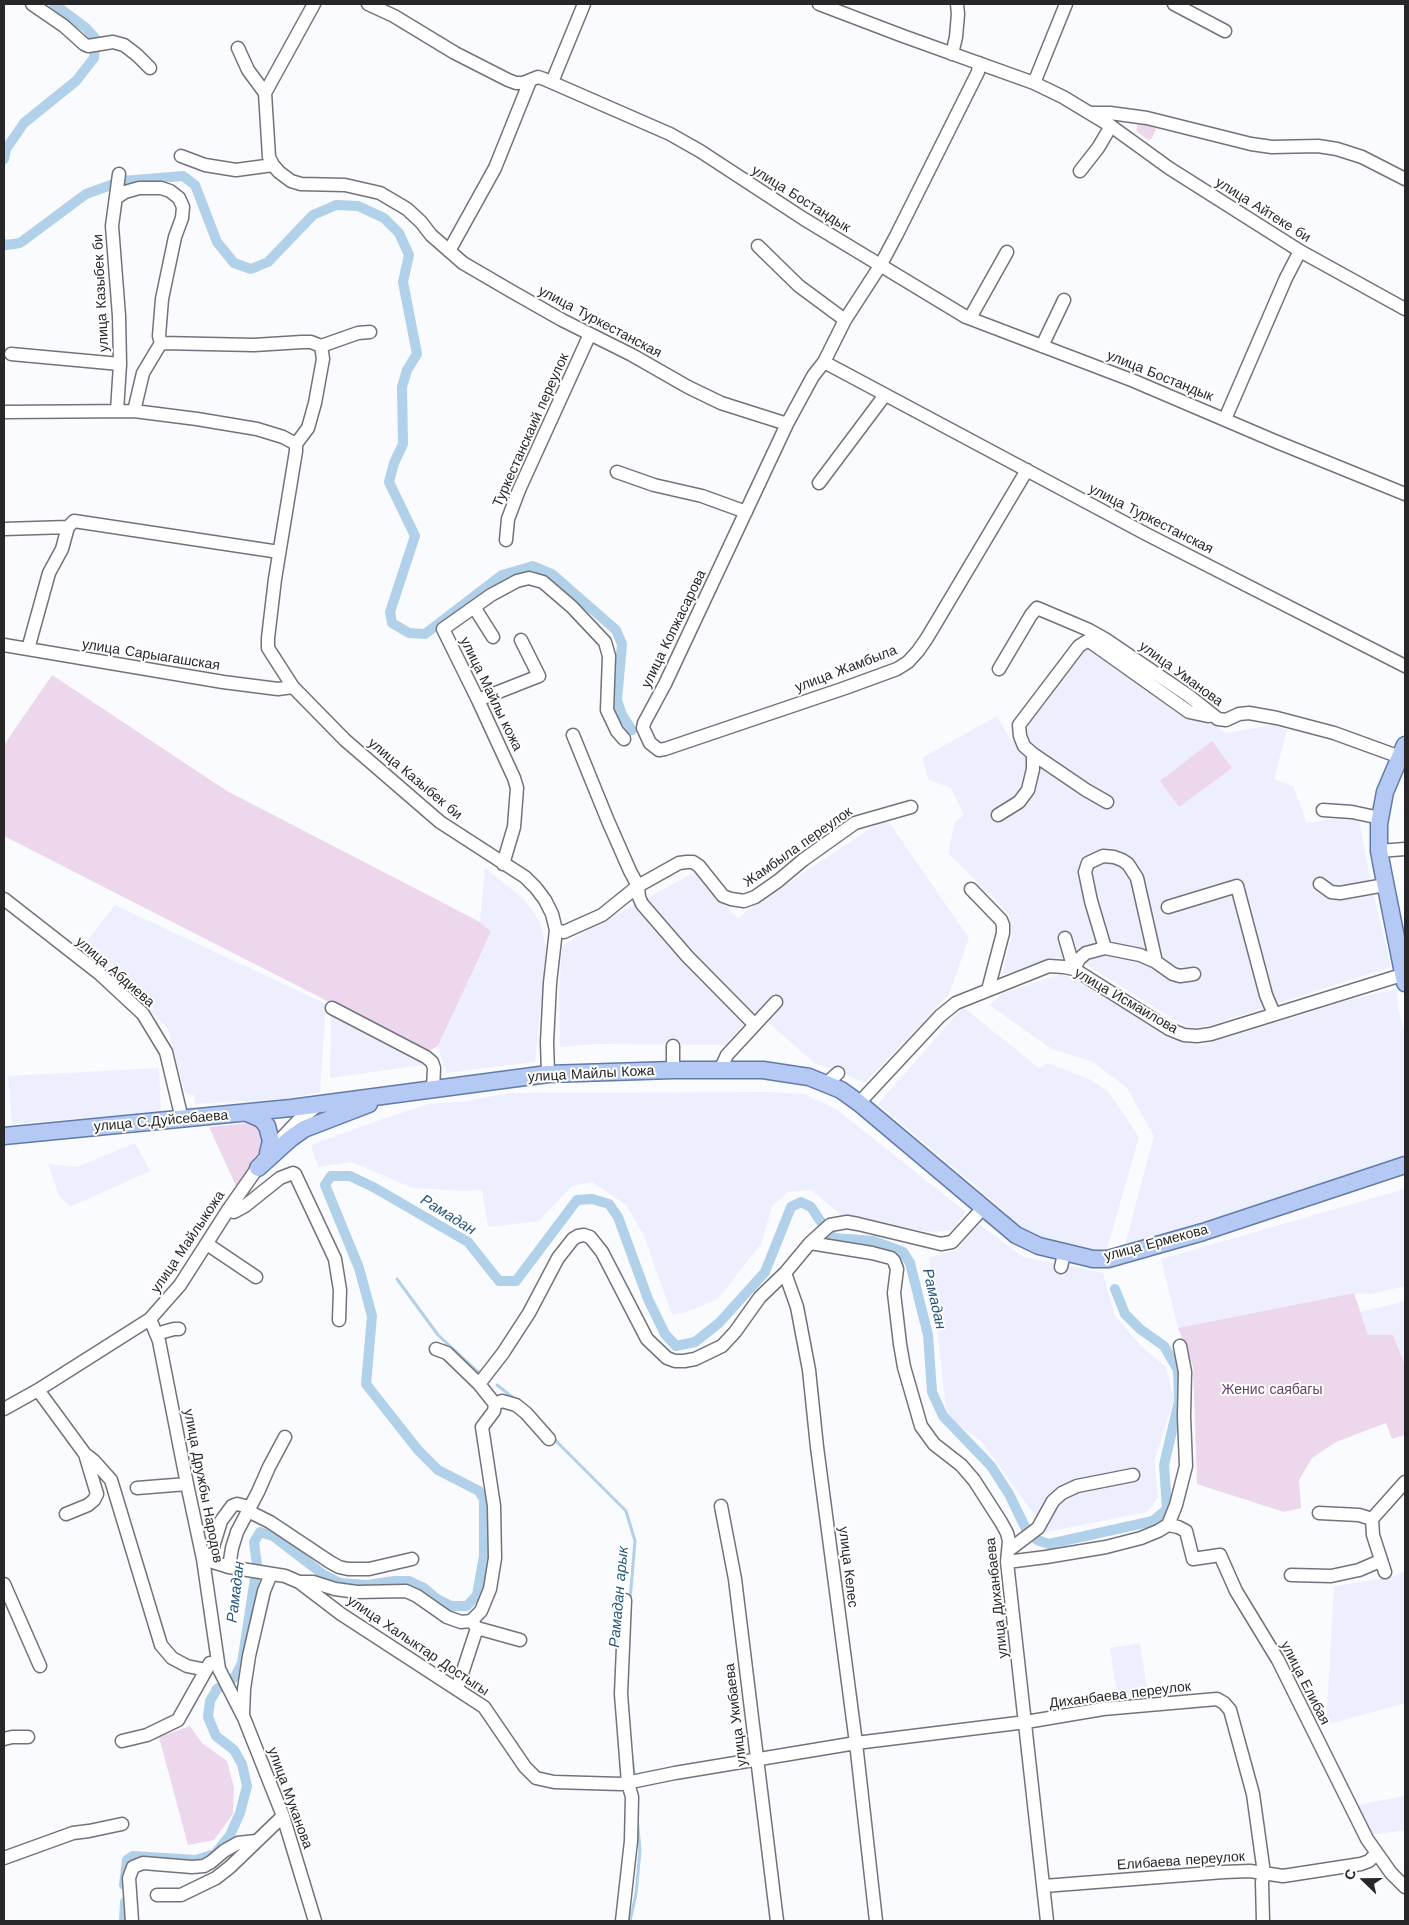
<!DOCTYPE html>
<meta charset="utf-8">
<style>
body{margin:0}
#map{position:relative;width:1409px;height:1925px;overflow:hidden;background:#fafbfe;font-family:"Work Sans",sans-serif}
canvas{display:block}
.frame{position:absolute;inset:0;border:5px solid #27272a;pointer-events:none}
.north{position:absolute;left:1339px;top:1855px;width:50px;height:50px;-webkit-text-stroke:4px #fff;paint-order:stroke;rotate:292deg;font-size:14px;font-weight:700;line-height:20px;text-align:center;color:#27272a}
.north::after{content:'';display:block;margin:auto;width:18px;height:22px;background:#27272a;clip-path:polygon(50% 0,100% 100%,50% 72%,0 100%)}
</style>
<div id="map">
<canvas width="1409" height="1925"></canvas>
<div class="frame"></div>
<div class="north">С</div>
</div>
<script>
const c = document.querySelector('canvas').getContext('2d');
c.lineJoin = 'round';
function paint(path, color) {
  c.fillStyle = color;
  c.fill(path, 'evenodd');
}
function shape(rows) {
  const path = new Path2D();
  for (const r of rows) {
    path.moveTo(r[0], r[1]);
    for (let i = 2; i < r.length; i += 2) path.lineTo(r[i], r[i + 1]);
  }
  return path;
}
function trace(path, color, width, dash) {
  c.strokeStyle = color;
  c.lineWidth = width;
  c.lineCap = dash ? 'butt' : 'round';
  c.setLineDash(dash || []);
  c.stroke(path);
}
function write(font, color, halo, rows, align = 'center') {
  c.font = font + ' "Work Sans",sans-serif';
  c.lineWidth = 4;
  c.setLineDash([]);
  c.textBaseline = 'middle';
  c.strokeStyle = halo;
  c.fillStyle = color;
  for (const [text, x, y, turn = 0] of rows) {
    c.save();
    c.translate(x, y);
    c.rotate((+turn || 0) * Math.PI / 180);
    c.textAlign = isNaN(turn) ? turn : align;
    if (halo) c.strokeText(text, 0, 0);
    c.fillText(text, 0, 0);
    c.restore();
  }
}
const built = shape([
 [1092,640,1100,642,1226,733,1273,725,1287,730,1274,779,1293,786,1307,823,1358,815,1371,883,1391,967,1211,1025,1193,1028,1176,1021,1076,958,1055,957,1002,975,1012,934,1008,913,948,853,955,822,964,815,951,788,929,780,922,758,997,716,1011,741,1020,737],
 [886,818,969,938,949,994,865,1083,827,1067,814,1063,758,1013,748,1020,725,1045,597,1044,560,1047,559,991,562,946,591,928,695,872,738,919,746,911],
 [485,868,525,900,540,922,547,951,535,1062,446,1073,438,1046,491,933,480,922],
 [115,905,326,1004,320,1092,286,1099,195,1104,194,1095,188,1095,184,1090,168,1029,84,945],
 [1061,974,1101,990,1178,1040,1199,1046,1352,999,1397,989,1398,1009,1405,1034,1405,1160,1214,1222,1124,1248,1154,1136,1127,1088,1093,1062,1052,1049,989,1005,1003,993],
 [963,1007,1039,1068,1048,1063,1091,1080,1108,1091,1139,1137,1107,1249,1088,1252,1041,1238,1014,1224,1004,1210,878,1104],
 [331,1014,430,1064,330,1078],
 [159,1068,161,1112,12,1124,8,1076],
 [770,1092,804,1094,836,1109,966,1212,952,1230,929,1232,841,1215,811,1190,788,1192,772,1206,761,1244,718,1299,689,1311,672,1315,644,1236,626,1205,592,1182,572,1186,539,1221,488,1227,482,1190,465,1191,412,1188,352,1162,318,1167,311,1145,374,1122,428,1104,459,1102,510,1093],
 [135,1143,150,1171,70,1207,59,1196,48,1164,77,1167],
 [1405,1189,1405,1286,1371,1294,1354,1293,1178,1328,1161,1259],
 [979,1224,1023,1257,1103,1273,1115,1316,1142,1347,1166,1367,1174,1398,1155,1460,1158,1498,1147,1512,1047,1532,981,1441,947,1417,929,1258,957,1250],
 [1405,1301,1405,1365,1393,1335,1368,1335,1360,1312],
 [1405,1571,1405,1703,1326,1725,1334,1586,1392,1577],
 [1140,1643,1148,1695,1118,1700,1110,1648],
 [1405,1796,1405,1830,1371,1835,1357,1805]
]);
const green = shape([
 [1138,123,1155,127,1156,129,1152,138,1148,140,1136,131],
 [52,675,227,791,480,922,491,932,438,1046,427,1052,4,836,4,745],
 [1212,741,1232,768,1179,807,1160,781],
 [248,1123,261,1125,264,1147,236,1186,209,1127],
 [1354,1293,1368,1335,1393,1335,1405,1365,1405,1435,1392,1439,1386,1423,1336,1442,1312,1458,1299,1480,1301,1508,1284,1512,1197,1484,1193,1366,1178,1328],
 [190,1726,202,1743,227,1761,234,1788,233,1814,214,1840,188,1845,159,1737]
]);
const stream = shape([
 [397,1279,438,1335,478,1372,483,1372],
 [497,1385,516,1400],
 [552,1437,626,1511,635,1541,630,1600],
 [633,1763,634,1777],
 [630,1921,636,1894,640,1850,637,1817]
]);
const canal = shape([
 [4,159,6,149,24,123,76,81,94,58,96,39,86,28,54,4],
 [4,244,6,245,20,243,86,194,122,181,183,176,195,185,217,242,234,263,251,269,268,262,313,215,336,205,358,206,384,218,399,233,409,255,403,282,417,354,407,370,402,387,403,444,394,463,389,482,415,536,390,612,392,623,409,633,425,634,502,575,533,566,552,574,616,630,622,644,617,700,622,715,632,730],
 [124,1885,127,1860,133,1856,196,1860,215,1854,230,1835,240,1813,247,1786,242,1764,234,1750,216,1736,208,1717,210,1701,217,1689,235,1677,242,1663,257,1565,254,1542,260,1532,273,1536,324,1575,340,1583,367,1585,394,1581,409,1581,424,1588,437,1599,451,1606,467,1606,477,1595,484,1556,484,1500,479,1491,438,1470,418,1450,366,1384,372,1316,359,1268,325,1185,331,1176,350,1176,375,1188,468,1242,499,1281,516,1281,577,1200,592,1199,609,1204,618,1217,648,1299,665,1334,676,1346,695,1342,719,1323,765,1272,791,1207,801,1202,811,1207,827,1231,834,1238,874,1241,903,1252,910,1263,928,1335,932,1392,943,1416,991,1466,1009,1494,1027,1531,1037,1540,1049,1544,1153,1521,1167,1509,1164,1465,1179,1401,1178,1370,1164,1346,1140,1329,1125,1314,1115,1289],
 [124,1921,125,1902]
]);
const minor = shape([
 [32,4,64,26,84,44,88,46,113,42,124,45,137,55,150,68],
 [314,4,265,93,269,157,273,165,279,172,291,181,301,184,345,185,380,193,407,209,421,222,431,235,463,263,511,291,562,320,632,355,688,387,721,403,787,424],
 [368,4,394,16,455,53,508,80,516,83,523,83,538,77,544,79,670,134,700,151,804,219,966,317,1134,381,1277,442,1405,494],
 [819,4,903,36,1034,83,1063,97,1111,126,1169,168,1300,251,1405,309],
 [1174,4,1225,31],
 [238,48,248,70,265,93],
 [952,54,956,37,958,14,957,4],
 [979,63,978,72,896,236,880,266,845,320,824,362,813,376,787,424,665,684,644,723,643,728,650,743,659,750,665,749,845,688,897,669,908,662,918,651,927,638,1027,470],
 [552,82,584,4],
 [1034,83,1066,4],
 [1090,113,1110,113,1147,118,1251,144,1272,147,1318,146,1337,149,1362,157,1405,179],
 [181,156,205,165,236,170,273,165],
 [1080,171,1098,148,1111,126],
 [116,198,125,192,139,188,161,188,170,191,179,198,183,207,182,218,175,237,162,299,159,336,161,343],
 [758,246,799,286,845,320],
 [449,251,495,168,530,81],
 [970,318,1007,252],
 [161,343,254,345,302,342,311,342,321,346,323,359,315,403,308,428,296,444,296,451,275,579,268,638,268,648,293,687,345,740,440,822,525,877,536,888,545,900,552,914,556,930,550,983,547,1042,548,1074],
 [321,346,358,333,370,332],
 [1042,346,1064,300],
 [11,354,120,364],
 [824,362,1148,535,1405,666],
 [117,411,120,364,119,316,112,226,119,174],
 [134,411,143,373,161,343],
 [4,412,134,411,197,419,257,429,283,437,296,444],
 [1225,419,1286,278,1300,251],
 [617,472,654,485,702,496,746,512],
 [819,483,885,395],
 [4,529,68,527,74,521,279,552],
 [506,540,508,519,519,490,590,334],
 [474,607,493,637],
 [4,645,223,682,278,689,293,687],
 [28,649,49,573,62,549,68,527],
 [999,669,1031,615,1037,608,1089,630,1105,639,1189,696,1218,719,1226,720,1239,714,1249,713,1277,718,1334,733,1400,757],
 [478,700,539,676,521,640],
 [573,735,608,821,630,871,638,886,639,897,642,904,687,956,754,1024],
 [1107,802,1086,790,1033,754,1024,746,1020,736,1019,725,1079,646,1087,641,1092,643,1189,712,1208,716,1213,715],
 [1323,810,1352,812,1380,818],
 [998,815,1019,802,1028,790,1033,769,1033,754],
 [1379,851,1405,849],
 [503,864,514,827,517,788,514,778,478,700,443,629,491,595,517,581,529,578,543,582,572,607,605,642,609,656,607,710,617,731,624,739],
 [1320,884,1331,892,1340,893,1385,885],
 [971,889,1001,920,1003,925,1003,933,988,990],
 [4,899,100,974,143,1014,166,1052,182,1119],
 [1168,907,1237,886,1266,995,1274,1014],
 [556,930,564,932,602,915,638,886,679,863,687,862,693,862,699,866,723,896,731,899,744,901,755,897,778,881,803,860,855,823,911,807],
 [1065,938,1074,969],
 [1105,948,1091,901,1085,872,1088,863,1103,856,1114,857,1122,860,1128,864,1137,878,1156,962],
 [1074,969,1079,959,1086,953,1105,948,1140,955,1156,962,1173,974,1180,976,1194,974],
 [332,1008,426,1057,432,1062,434,1068,433,1089],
 [673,1046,673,1070],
 [720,1070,727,1055,776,1002],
 [827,1083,838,1073],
 [859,1103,940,1016,956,1003,1049,966,1064,967,1074,969,1169,1029,1184,1035,1197,1036,1211,1034,1405,974],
 [281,1139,299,1120,318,1105],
 [228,1210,234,1212,245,1206,280,1178,293,1173,295,1174,335,1259,340,1290,339,1320],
 [810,1243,872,1253,891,1258,894,1261,897,1269,894,1293,900,1344,904,1367,921,1426,934,1444,961,1465,974,1480,1001,1522,1007,1533,1009,1541,1007,1562,1047,1921],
 [207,1244,256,1277],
 [1061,1267,1064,1254],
 [785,1273,797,1307,809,1370,817,1447,856,1743,876,1921],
 [150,1319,159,1341,187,1484,203,1559,219,1669,244,1718,283,1816,315,1921],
 [157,1335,163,1332,174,1329,179,1329],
 [479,1384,503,1353,529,1313,558,1258,573,1239,578,1236,584,1235,590,1237,602,1252,647,1339,667,1358,675,1361,684,1361,695,1359,722,1346,735,1332,760,1297,785,1273,810,1243,830,1225,847,1222,858,1224,941,1244,952,1242,983,1208],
 [38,1390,85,1454,94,1461,111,1480,161,1645,172,1658,187,1666,206,1670],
 [495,1404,502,1401,516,1405,526,1413,549,1439],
 [4,1409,38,1390,150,1319,180,1285,228,1210,263,1160],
 [137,1488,187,1484],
 [721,1506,735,1579,777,1921],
 [1319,1513,1359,1515,1372,1519],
 [66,1514,88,1505,94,1500,97,1494,85,1454],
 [1168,1525,1178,1527,1186,1531,1193,1559,1220,1555,1236,1591,1278,1660,1367,1839,1391,1873,1405,1887],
 [1009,1550,1038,1528,1053,1501,1062,1493,1077,1486,1133,1475],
 [203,1559,229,1567,285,1576,299,1582,341,1614,484,1707,525,1767,536,1778,554,1782,621,1784,675,1773,856,1743,1026,1722,1103,1709,1217,1699,1224,1703,1230,1710,1253,1794,1264,1873,1262,1882,1263,1921],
 [212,1561,213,1547,221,1521,232,1506,237,1504,245,1506,248,1511,270,1522,330,1562,339,1567,348,1569,369,1569,412,1559],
 [1007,1562,1046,1557,1106,1547,1141,1538,1158,1531,1168,1525,1176,1505,1186,1466,1184,1416,1185,1372,1180,1346],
 [229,1567,232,1548,237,1532,258,1492,269,1467,285,1437],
 [1385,1572,1373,1535,1372,1519,1405,1482],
 [1291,1575,1331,1576,1359,1570,1380,1561],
 [299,1582,313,1582,335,1589,357,1592,406,1591,417,1596,447,1617,461,1622,471,1621,481,1611,490,1589,495,1558,494,1506,482,1427,494,1411,495,1404,479,1384,447,1353,436,1349],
 [4,1584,40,1666],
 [473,1623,477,1628,520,1640],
 [457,1689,477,1628],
 [243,1714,244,1689,249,1656,264,1591,271,1574],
 [4,1739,12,1737,28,1737],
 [122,1741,147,1735,178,1720,210,1663],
 [4,1858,73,1833,89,1831,122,1824],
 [1044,1886,1224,1872,1250,1871,1283,1876,1361,1864,1369,1861,1376,1854],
 [157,1895,181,1895,216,1878,230,1867,283,1816],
 [132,1921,129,1878,133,1867,143,1863,192,1867,204,1866,211,1862,224,1851,238,1843,256,1841],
 [622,1921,631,1841,632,1797,628,1783,621,1694,625,1600]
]);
const major = shape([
 [1405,745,1385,792,1379,824,1379,851,1383,872,1405,983],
 [247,1113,261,1119,267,1126,271,1141,268,1153],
 [4,1136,291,1108,548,1074,673,1070,763,1070,809,1077,841,1090,859,1103,1016,1235,1039,1246,1093,1259,1108,1259,1203,1232,1405,1165],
 [258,1168,290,1139,304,1129,369,1104]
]);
const streetNames = [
 ["улица Бостандык",801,199,32],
 ["улица Айтеке би",1263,210,32],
 ["улица Казыбек би",101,293,-93],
 ["улица Туркестанская",600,322,28],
 ["улица Бостандык",1160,376,22],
 ["Туркестанскаий переулок",531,430,-66],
 ["улица Туркестанская",1151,519,27],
 ["улица Копжасарова",674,629,-64],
 ["улица Сарыагашская",151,655,9],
 ["улица Жамбыла",846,669,-21],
 ["улица Уманова",1181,674,36],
 ["улица Майлы кожа",491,694,64],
 ["улица Казыбек би",415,779,40],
 ["Жамбыла переулок",798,847,-35],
 ["улица Абдиева",115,972,41],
 ["улица Исмаилова",1126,1001,30],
 ["улица Майлы Кожа",591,1074,-3],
 ["улица С.Дуйсебаева",161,1121,-5],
 ["улица Майлыкожа",188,1242,-56],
 ["улица Ермекова",1156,1243,-15],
 ["улица Дружбы Народов",203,1486,79],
 ["улица Келес",848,1567,83],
 ["улица Диханбаева",997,1598,-96],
 ["улица Халыктар Достыгы",418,1646,34],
 ["улица Елибая",1305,1683,63],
 ["Диханбаева переулок",1120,1695,-7],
 ["улица Укибаева",736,1715,-97],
 ["улица Муканова",290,1798,70],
 ["Елибаева переулок",1181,1861,-4]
];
const parkNames = [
 ["Женис саябагы",1272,1390]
];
const waterNames = [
 ["Рамадан",448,1215,32],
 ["Рамадан",934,1299,77],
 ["Рамадан",236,1592,-83],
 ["Рамадан арык",619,1597,-85]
];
paint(built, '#eeeffe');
paint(green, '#edd7ed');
trace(stream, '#b1d0e9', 3);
trace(canal, '#b1d0e9', 10);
trace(minor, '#72737a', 15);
trace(major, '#627aa8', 19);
trace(minor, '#fff', 12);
trace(major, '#b4caf4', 16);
write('14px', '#27272a', '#fff', streetNames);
write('14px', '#633e65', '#fff', parkNames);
write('italic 15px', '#26577a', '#fff', waterNames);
</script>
